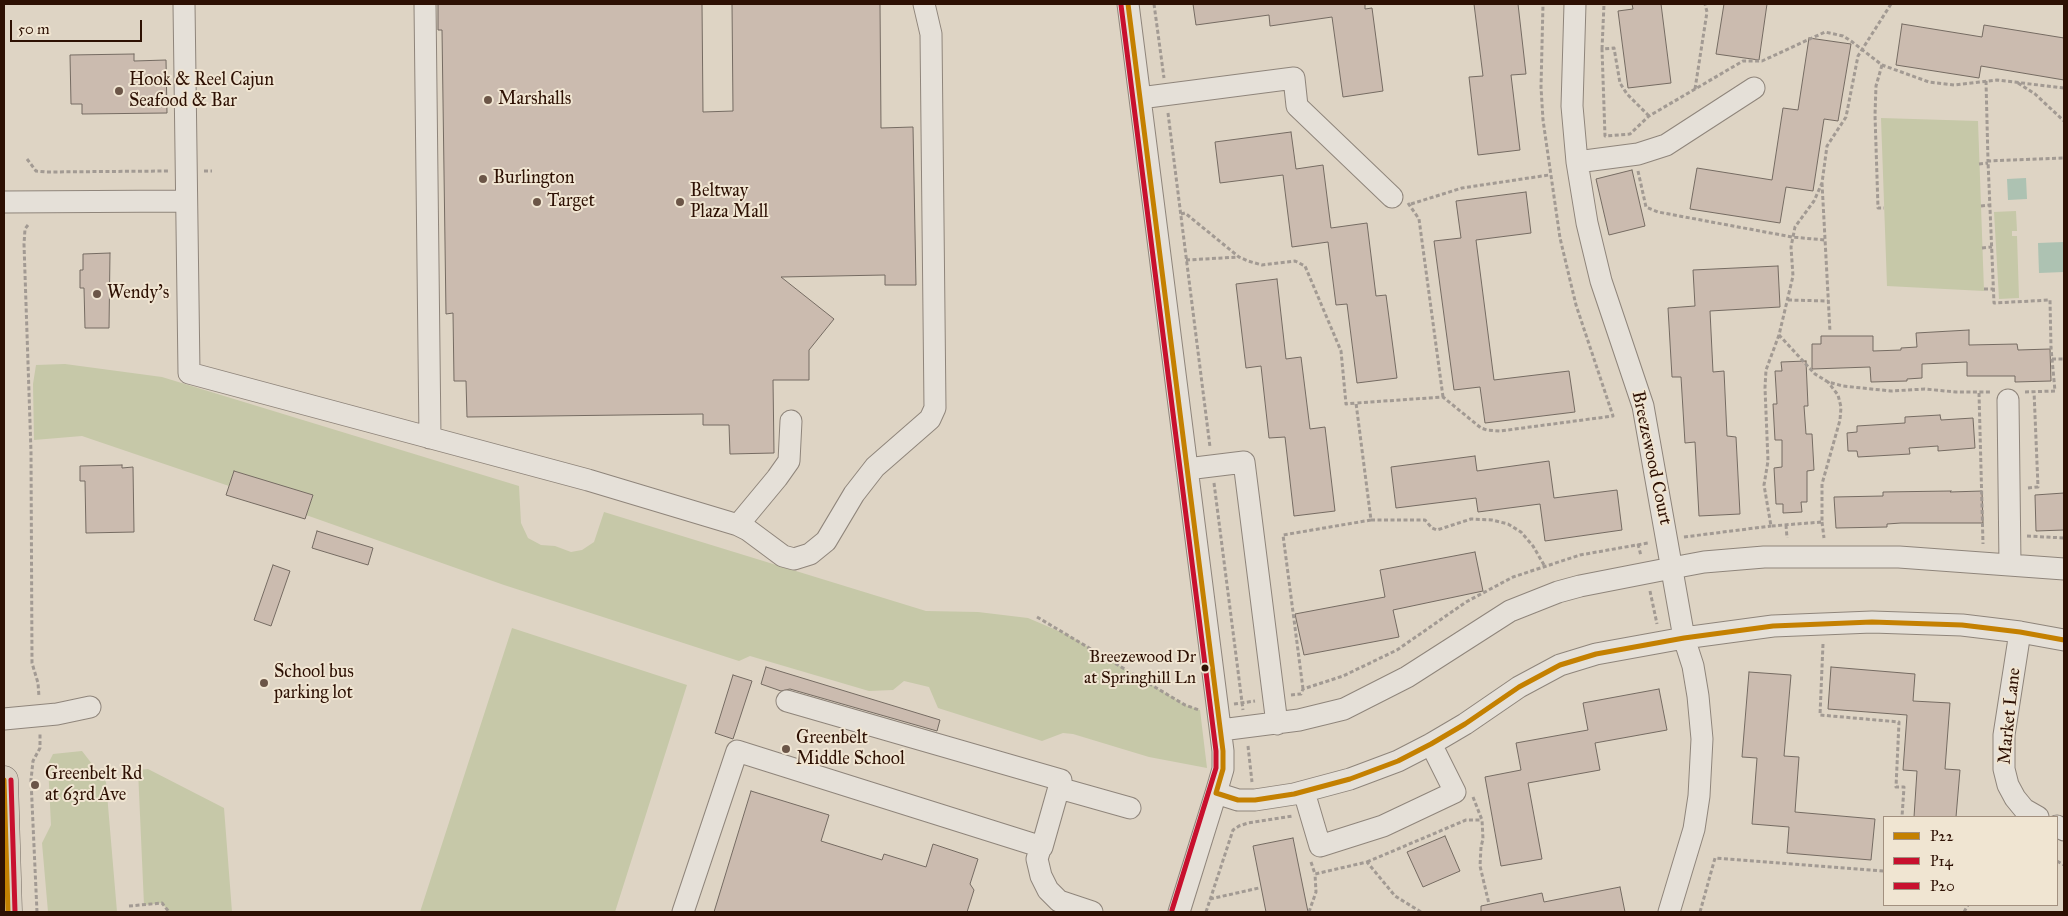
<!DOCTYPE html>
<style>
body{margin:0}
#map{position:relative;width:2068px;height:916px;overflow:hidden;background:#ded4c4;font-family:"IM FELL Great Primer",serif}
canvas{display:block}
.frame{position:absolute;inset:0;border:5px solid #2d1003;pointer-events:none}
.legend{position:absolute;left:1883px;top:816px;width:175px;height:90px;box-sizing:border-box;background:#f0e5d2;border:1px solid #a2907f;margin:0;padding:6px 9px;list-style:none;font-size:15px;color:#2d1003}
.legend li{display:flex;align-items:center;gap:10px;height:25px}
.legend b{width:25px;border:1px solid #a2907f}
.scale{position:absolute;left:10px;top:20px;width:132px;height:22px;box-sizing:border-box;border:2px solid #2d1003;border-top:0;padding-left:6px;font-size:15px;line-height:18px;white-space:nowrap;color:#2d1003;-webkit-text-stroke:4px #f0e5d2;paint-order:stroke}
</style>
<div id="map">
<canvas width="2068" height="916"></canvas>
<div class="frame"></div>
<ul class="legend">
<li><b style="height:6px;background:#c48001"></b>P22</li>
<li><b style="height:6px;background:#c8102e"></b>P14</li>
<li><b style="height:6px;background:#c8102e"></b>P20</li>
</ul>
<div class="scale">50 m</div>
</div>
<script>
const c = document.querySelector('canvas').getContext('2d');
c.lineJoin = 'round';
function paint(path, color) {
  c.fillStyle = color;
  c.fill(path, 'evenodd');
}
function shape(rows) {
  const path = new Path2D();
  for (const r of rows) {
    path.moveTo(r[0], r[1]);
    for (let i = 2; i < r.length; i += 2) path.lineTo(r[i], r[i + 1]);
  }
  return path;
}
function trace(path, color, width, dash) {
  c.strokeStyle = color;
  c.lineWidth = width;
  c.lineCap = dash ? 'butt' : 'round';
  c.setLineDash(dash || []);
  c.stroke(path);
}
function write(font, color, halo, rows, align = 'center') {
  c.font = font + ' "IM FELL Great Primer",serif';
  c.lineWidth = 4;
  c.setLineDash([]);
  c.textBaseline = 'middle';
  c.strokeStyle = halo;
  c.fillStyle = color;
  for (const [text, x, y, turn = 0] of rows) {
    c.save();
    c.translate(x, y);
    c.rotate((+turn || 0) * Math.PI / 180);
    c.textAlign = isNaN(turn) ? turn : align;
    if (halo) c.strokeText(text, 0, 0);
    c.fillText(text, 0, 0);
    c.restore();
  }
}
const green = shape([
 [1881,118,1978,121,1984,291,1887,286],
 [2016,211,2017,231,2012,231,2012,236,2017,236,2019,298,1999,299,1994,212],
 [65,364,162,377,519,486,521,523,528,538,541,545,555,546,571,552,582,550,594,542,604,512,926,611,978,612,1028,618,1068,635,1185,705,1200,710,1207,768,1149,757,1073,734,1063,733,1042,741,938,708,929,687,904,681,893,690,869,691,750,656,739,661,504,585,306,515,313,496,234,471,229,486,82,436,34,440,33,384,36,365],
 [512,628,687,685,615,912,420,912],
 [82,751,106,782,117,912,48,912,42,843,51,825,48,764,53,754],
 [148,769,224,808,232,912,169,912,162,903,144,905,138,770]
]);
const water = shape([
 [2026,178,2027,199,2008,200,2007,179],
 [2064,242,2064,272,2039,273,2038,243]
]);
const building = shape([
 [438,4,702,4,703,112,733,111,732,4,880,4,881,128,913,127,916,285,885,285,885,275,781,277,834,319,809,350,809,380,773,380,774,453,730,454,729,425,703,425,703,414,467,417,466,381,454,381,453,313,446,314,442,30,438,30,438,4],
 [1193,4,1365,4,1365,9,1372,8,1383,91,1343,97,1332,17,1270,26,1269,15,1196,25,1193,4],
 [1474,4,1518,4,1526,74,1511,75,1520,150,1478,155,1469,77,1483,76,1474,4],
 [1632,4,1661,4,1671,83,1628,88,1618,11,1633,9,1632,4],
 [1724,4,1767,4,1759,60,1716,54,1724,4],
 [1902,24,1982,37,1984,25,2064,38,2064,80,1981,66,1979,78,1896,65,1902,24],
 [1809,38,1851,44,1838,121,1824,119,1813,191,1786,187,1780,223,1690,209,1697,168,1772,180,1783,108,1798,110,1809,38],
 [134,54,134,61,166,60,167,113,82,114,82,104,71,104,70,55,134,54],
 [1291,132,1296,169,1323,165,1331,228,1367,223,1376,296,1386,295,1397,378,1357,383,1347,304,1336,305,1328,242,1292,247,1283,175,1220,183,1215,142,1291,132],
 [1632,170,1645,226,1609,235,1596,179,1632,170],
 [1526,192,1531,233,1476,240,1494,380,1569,371,1575,412,1485,423,1480,387,1454,390,1434,241,1461,238,1456,201,1526,192],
 [110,253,109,328,85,328,84,288,80,288,80,270,83,270,83,254,110,253],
 [1778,266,1780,307,1710,311,1713,372,1724,371,1727,436,1736,437,1740,514,1699,516,1695,442,1685,443,1681,377,1672,377,1668,308,1695,306,1693,270,1778,266],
 [1277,279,1286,359,1301,357,1310,429,1325,427,1335,511,1294,516,1285,437,1269,438,1261,366,1246,368,1236,284,1277,279],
 [1969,330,1969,345,2017,344,2018,350,2050,349,2051,381,2015,382,2015,376,1967,376,1967,362,1922,364,1922,378,1907,379,1907,381,1871,382,1870,367,1812,369,1812,344,1821,344,1821,336,1873,336,1873,351,1901,350,1901,348,1917,347,1916,333,1969,330],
 [1806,361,1808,406,1804,406,1806,434,1812,434,1814,470,1807,471,1807,502,1801,502,1802,512,1783,513,1783,504,1776,504,1774,468,1782,467,1782,440,1775,440,1773,404,1777,404,1775,371,1782,371,1781,362,1806,361],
 [1940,415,1941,420,1973,418,1975,448,1938,451,1938,446,1909,448,1910,454,1858,457,1857,451,1848,451,1847,433,1857,432,1857,426,1905,423,1905,417,1940,415],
 [1475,456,1477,471,1549,461,1554,498,1617,490,1622,530,1545,541,1540,504,1478,512,1476,498,1396,508,1391,467,1475,456],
 [122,465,122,468,133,467,134,532,86,533,85,481,80,481,80,466,122,465],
 [234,471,313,495,305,519,226,495,234,471],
 [1951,491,1950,492,1982,491,1983,523,1901,523,1887,524,1887,527,1836,528,1834,497,1883,496,1883,492,1951,491],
 [2064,493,2064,530,2036,531,2035,495,2064,493],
 [317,531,373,548,368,565,312,548,317,531],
 [1475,552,1483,591,1393,610,1399,637,1304,655,1295,614,1385,597,1380,570,1475,552],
 [273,565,290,571,271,626,254,620,273,565],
 [766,667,940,720,937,731,790,689,781,691,761,684,766,667],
 [1831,667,1915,674,1913,701,1950,703,1945,769,1960,770,1956,817,1914,817,1917,771,1903,770,1907,715,1828,709,1831,667],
 [1749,672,1791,675,1784,756,1799,757,1795,812,1875,819,1871,860,1787,853,1789,827,1752,824,1757,758,1742,757,1749,672],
 [733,675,752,681,733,739,715,733,733,675],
 [1659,689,1667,730,1595,743,1600,770,1528,783,1542,859,1501,866,1485,777,1521,770,1516,743,1588,730,1583,703,1659,689],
 [751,791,829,815,821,841,882,860,884,854,926,867,933,844,978,859,970,884,974,890,967,912,714,912,751,791],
 [1445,836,1460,871,1423,887,1407,852,1445,836],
 [1293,838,1308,912,1266,912,1253,846,1293,838],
 [1620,887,1625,912,1481,912,1481,906,1542,893,1544,902,1620,887]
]);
const path = shape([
 [1154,4,1164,78],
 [1891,4,1858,56,1846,117,1827,146,1822,183,1814,201,1795,227,1791,247,1793,276,1779,335,1815,374,1828,382,1843,386,1891,391,1925,389,1956,392,1992,392],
 [1602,49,1604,4],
 [1882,65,1876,86,1875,115,1878,208,1884,208],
 [1986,81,1988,161],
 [2018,83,2035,94,2064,121],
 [1695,89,1707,12,1705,4],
 [1168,113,1210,447],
 [1649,116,1627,94,1620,83,1614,48,1602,49,1605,136,1630,134,1649,116,1743,61,1762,61,1825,32,1843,36,1851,41,1882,65,1929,82,1955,85,1997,80,2064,88],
 [27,159,36,171,46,172,168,171],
 [1979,164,1988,163],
 [204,171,212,171],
 [1638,171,1646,207,1658,212,1792,237,1825,240],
 [1822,183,1830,332],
 [1408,203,1419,219,1443,397],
 [1411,204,1462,188,1549,175],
 [1981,206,1990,205],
 [1181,214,1185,213,1239,257,1248,261,1262,265,1295,261,1305,266,1341,351,1346,404,1356,403],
 [28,225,25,229,24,244,31,452,32,663,38,683,39,697],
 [1982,248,1992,247],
 [1186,260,1239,257],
 [1984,289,1993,289],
 [1788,300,1828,301],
 [1779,335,1766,370,1765,388,1768,461,1764,485,1771,526,1822,522,1822,484,1840,420,1841,407,1838,395,1828,382],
 [2052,359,2064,359],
 [2025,392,2055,391,2051,348,2050,300,1994,303,1988,161,2064,158],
 [1979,393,1983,544],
 [1214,483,1243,710],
 [2028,488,2038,487,2034,391],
 [1371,520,1425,520,1432,528,1437,530,1471,519,1492,520,1508,524,1521,532,1533,546,1544,565],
 [1822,522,1824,538],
 [1786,525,1787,538],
 [2027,536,2064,538],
 [1684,537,1771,526],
 [1638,544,1641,556],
 [1650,591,1657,624],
 [1037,617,1185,705,1199,710],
 [1823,644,1820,715,1899,722,1896,787,1904,787,1902,817],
 [1303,689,1283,535,1371,520,1356,403,1443,397,1481,428,1487,430,1500,431,1613,416,1576,305,1560,238,1543,120,1541,87,1543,4],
 [1291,695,1301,694,1303,689,1343,676,1397,650,1466,602,1513,577,1580,555,1648,543],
 [1234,704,1255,701],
 [1248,746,1252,782],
 [1473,797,1482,820,1483,839,1481,847,1480,866,1489,904],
 [2057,861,2064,865],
 [1311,862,1315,874,1367,862,1395,896,1421,912],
 [1367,862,1466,820,1482,820],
 [1210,899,1259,888],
 [129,906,162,903,169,912],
 [37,912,31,780,33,761,40,748,40,734],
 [1206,912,1233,830,1239,826,1248,823,1293,816],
 [1309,912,1316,892,1315,874],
 [1700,912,1715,858,1884,871],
 [1964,912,1968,905]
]);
const minor = shape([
 [184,4,189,373,588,480,738,525,748,530,783,556,794,559,810,554,826,541,854,494,875,467,930,419,935,408,931,34,924,4],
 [425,4,430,438],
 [1128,4,1223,751,1223,769,1216,793,1179,912],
 [1575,4,1572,106,1577,162,1587,223,1601,281,1643,406,1684,638,1693,666,1698,696,1702,739,1699,796,1694,829,1669,912],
 [1140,98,1294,78,1297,106,1392,197],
 [1577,162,1638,154,1666,145,1754,88],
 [4,202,186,201],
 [2008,400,2010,564],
 [1187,469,1244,462,1277,724],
 [738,525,777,478,789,461,791,421],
 [2020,632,2004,735,2004,769,2008,785,2015,798,2024,809,2038,817],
 [4,719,57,714,90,707],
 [1221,730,1299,720,1344,709,1407,677,1510,611,1558,592,1580,586,1672,568,1704,562,1764,557,1899,557,2064,569],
 [1059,788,1130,808],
 [1304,792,1320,846,1383,826,1455,792,1431,744],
 [1216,793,1238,800,1255,800,1294,794,1350,779,1398,761,1431,744,1465,724,1519,687,1560,665,1596,654,1684,638,1773,626,1872,622,1962,625,2020,632,2064,640],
 [2057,826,2064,830],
 [1041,846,1037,859,1041,876,1048,890,1059,901,1092,912],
 [683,912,737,751,1042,847,1061,780,787,701]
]);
const major = shape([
 [4,780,8,912]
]);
const bus1 = shape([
 [1128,4,1223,751,1223,769,1216,793],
 [4,780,8,912],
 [1216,793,1238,800,1255,800,1294,794,1350,779,1398,761,1431,744,1465,724,1519,687,1560,665,1596,654,1684,638,1773,626,1872,622,1962,625,2020,632,2064,640]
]);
const bus2 = shape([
 [1121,5,1216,751,1216,768,1172,910]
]);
const bus3 = shape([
 [11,780,15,912]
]);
const markers = [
 [119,91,5,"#6b5547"],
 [488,100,5,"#6b5547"],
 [483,179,5,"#6b5547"],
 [537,202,5,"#6b5547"],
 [680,202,5,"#6b5547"],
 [97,294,5,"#6b5547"],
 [1205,668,4.5,"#2d1003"],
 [264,683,5,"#6b5547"],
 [786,749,5,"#6b5547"],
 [35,785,5,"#6b5547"]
];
const busNames = [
 ["Breezewood Dr",1196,658],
 ["at Springhill Ln",1196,679]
];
const poiNames = [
 ["Hook & Reel Cajun",129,81],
 ["Seafood & Bar",129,102],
 ["Marshalls",498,100],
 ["Burlington",493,179],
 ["Beltway",690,192],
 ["Plaza Mall",690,213],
 ["Target",547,202],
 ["Wendy's",107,294],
 ["School bus",274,673],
 ["parking lot",274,694],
 ["Greenbelt",796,739],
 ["Middle School",796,760],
 ["Greenbelt Rd",45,775],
 ["at 63rd Ave",45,796]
];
const streetNames = [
 ["Breezewood Court",1651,458,78],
 ["Market Lane",2010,716,-84]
];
paint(green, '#c6c8a8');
paint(water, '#adc2b2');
paint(building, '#cbbbaf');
trace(building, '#756b62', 1);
trace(minor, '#8f857b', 23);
trace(major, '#756b62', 29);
trace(path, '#a29a93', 3, [4, 2.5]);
trace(minor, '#e5e0d8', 21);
trace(major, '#d9d1c3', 28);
trace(bus1, '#c48001', 5);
trace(bus2, '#c8102e', 5);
trace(bus3, '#c8102e', 5);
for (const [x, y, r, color] of markers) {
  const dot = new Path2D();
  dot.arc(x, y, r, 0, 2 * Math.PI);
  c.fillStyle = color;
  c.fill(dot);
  trace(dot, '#f0e5d2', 2);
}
write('17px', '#2d1003', '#f0e5d2', busNames, 'right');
write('18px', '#2d1003', '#f0e5d2', poiNames, 'left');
write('18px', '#2d1003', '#f0e5d2', streetNames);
</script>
